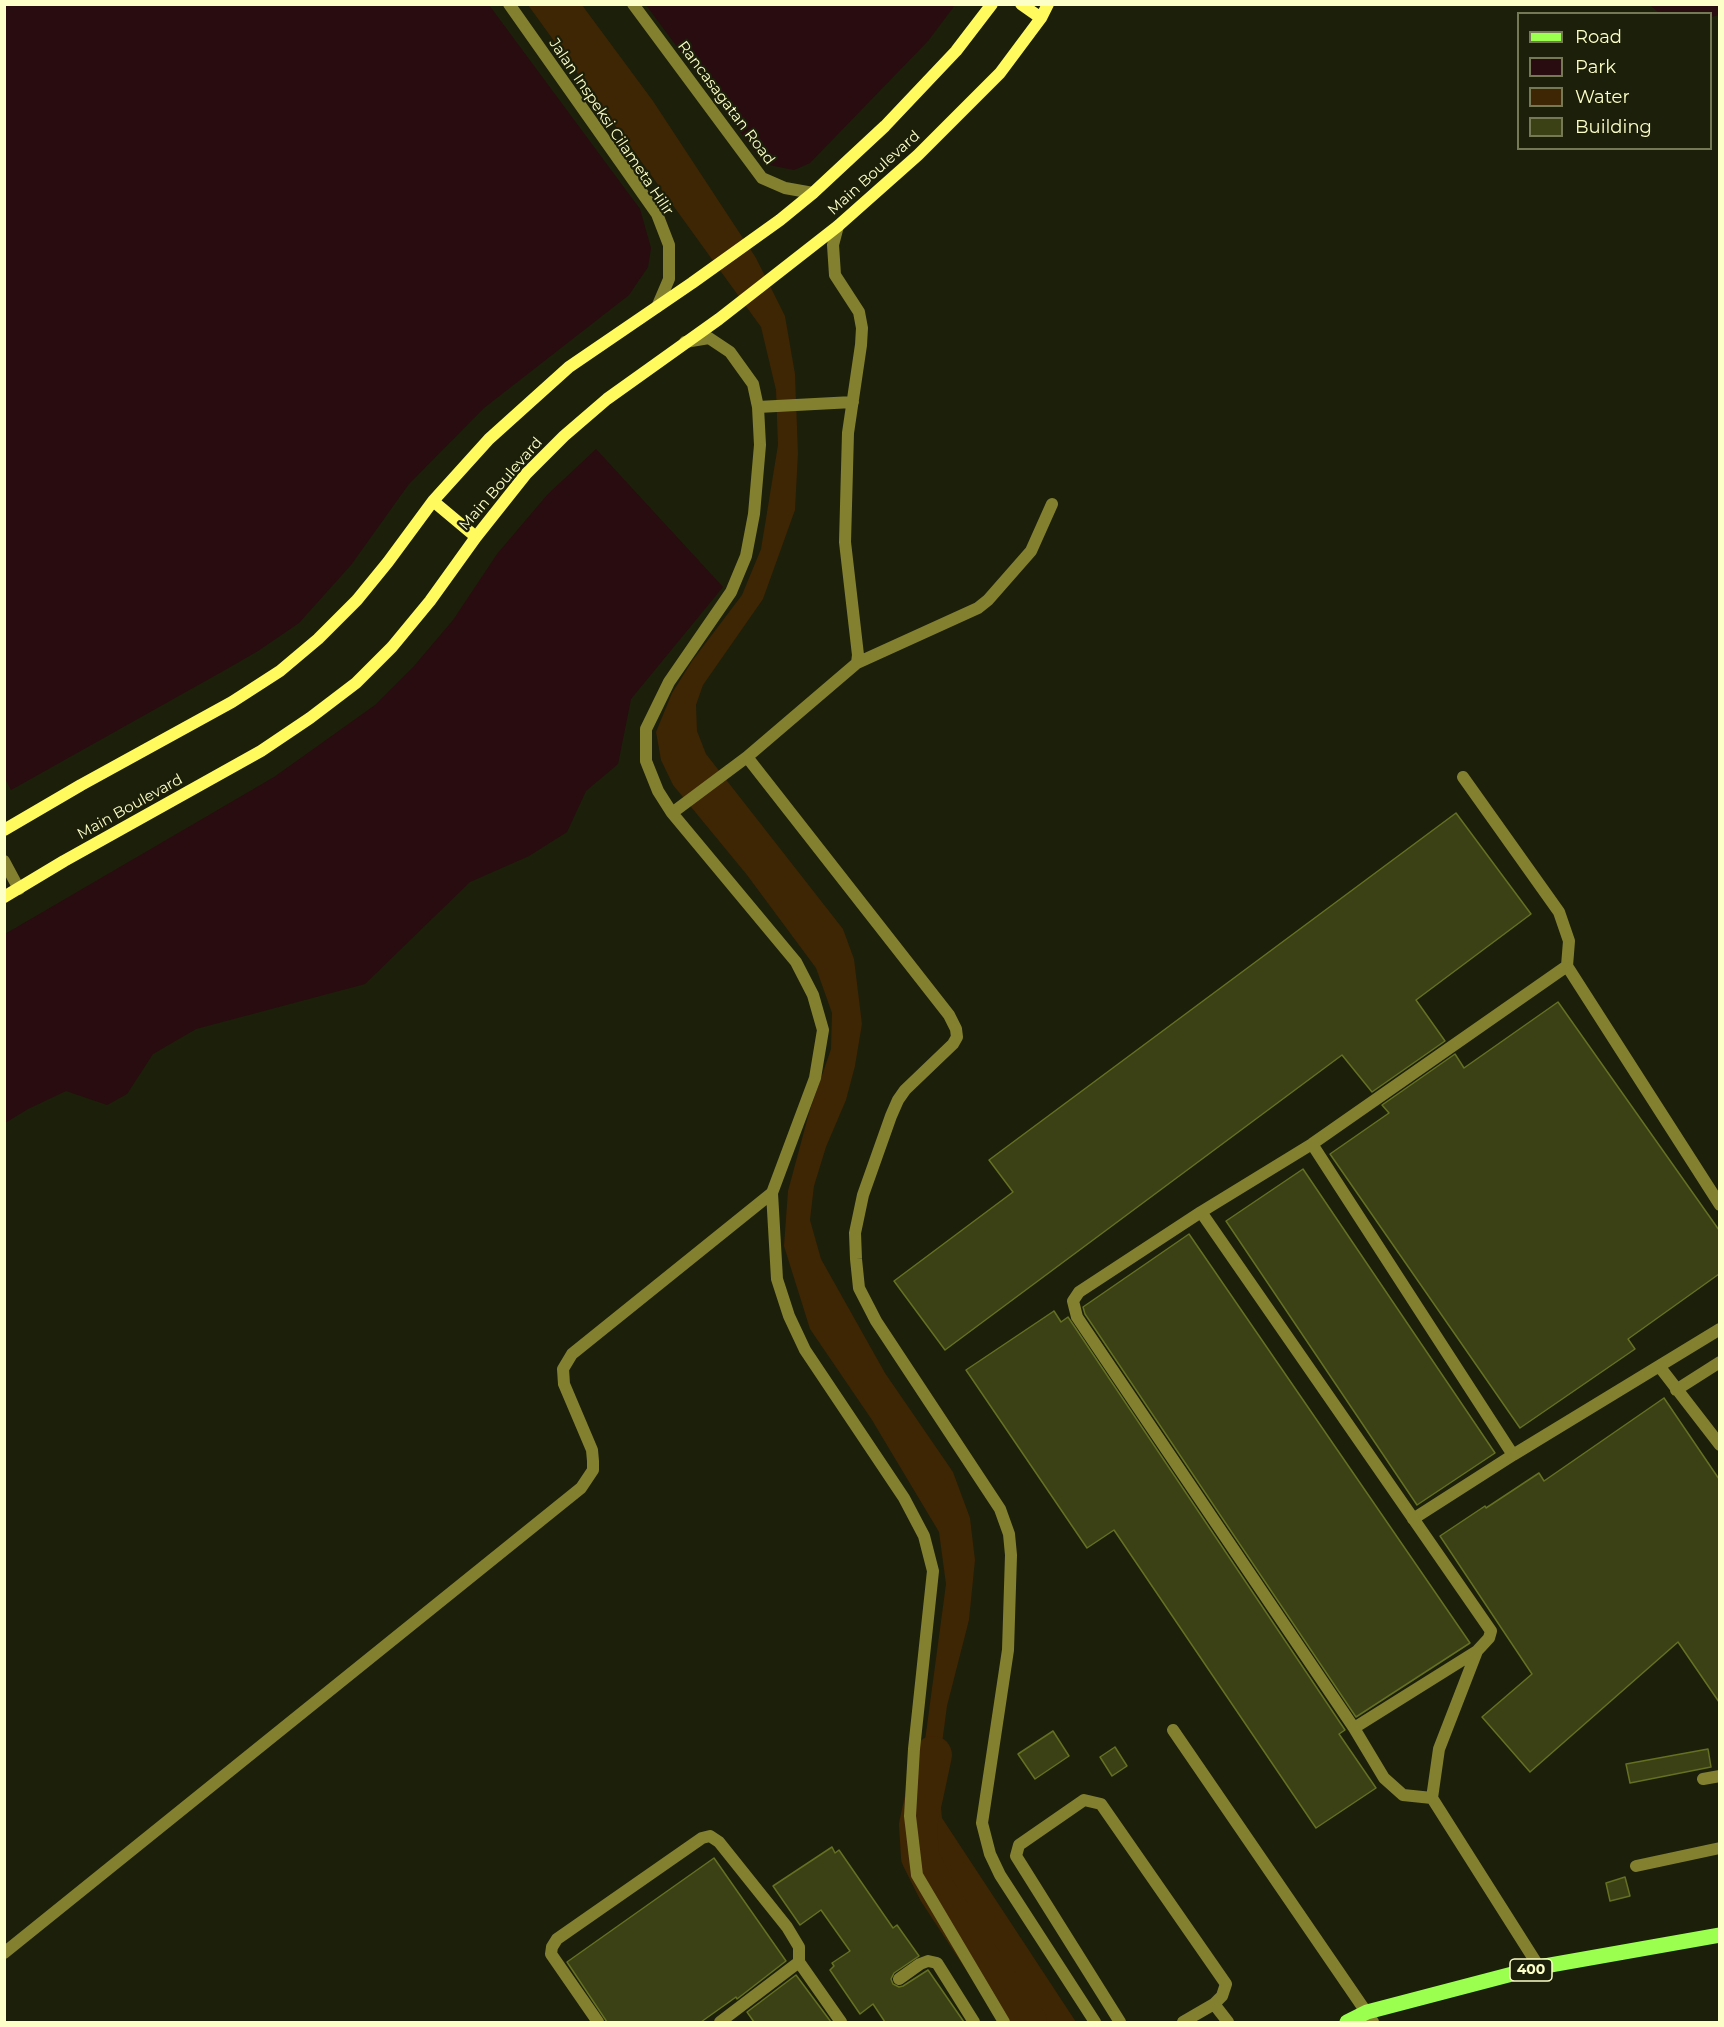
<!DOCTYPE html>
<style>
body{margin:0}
#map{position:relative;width:1724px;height:2027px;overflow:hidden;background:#1c1f0a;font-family:Montserrat,sans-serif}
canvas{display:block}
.frame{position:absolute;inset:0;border:6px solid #fcffc7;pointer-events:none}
.legend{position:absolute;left:1517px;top:12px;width:195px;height:138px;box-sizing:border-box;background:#1c1f0a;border:2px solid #767956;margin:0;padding:8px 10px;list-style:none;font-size:18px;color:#fcffc7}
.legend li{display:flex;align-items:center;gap:12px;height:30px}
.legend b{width:30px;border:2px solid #767956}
</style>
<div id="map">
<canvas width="1724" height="2027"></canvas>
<div class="frame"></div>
<ul class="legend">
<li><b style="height:8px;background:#9aff4e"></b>Road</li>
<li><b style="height:16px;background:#290c0f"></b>Park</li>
<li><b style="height:16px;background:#3e2504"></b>Water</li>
<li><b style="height:16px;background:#3b4114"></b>Building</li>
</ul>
</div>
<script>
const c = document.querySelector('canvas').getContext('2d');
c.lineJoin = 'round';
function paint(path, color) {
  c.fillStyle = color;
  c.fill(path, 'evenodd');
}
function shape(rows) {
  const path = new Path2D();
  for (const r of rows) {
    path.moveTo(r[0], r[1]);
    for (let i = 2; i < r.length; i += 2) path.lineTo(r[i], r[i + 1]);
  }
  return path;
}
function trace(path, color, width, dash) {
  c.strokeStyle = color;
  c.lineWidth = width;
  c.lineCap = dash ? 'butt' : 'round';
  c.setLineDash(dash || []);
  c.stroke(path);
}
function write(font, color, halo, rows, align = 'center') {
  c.font = font + ' Montserrat,sans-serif';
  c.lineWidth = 4.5;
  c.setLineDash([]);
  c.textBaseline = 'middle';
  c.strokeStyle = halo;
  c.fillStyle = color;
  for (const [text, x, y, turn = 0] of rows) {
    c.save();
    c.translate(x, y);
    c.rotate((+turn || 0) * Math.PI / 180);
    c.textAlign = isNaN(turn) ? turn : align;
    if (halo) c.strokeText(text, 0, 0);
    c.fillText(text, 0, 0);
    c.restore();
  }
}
const green = shape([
 [5,4,489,5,640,209,651,248,648,267,629,295,484,408,409,484,351,565,299,623,258,651,225,670,11,790,4,777],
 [646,5,955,5,928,41,810,163,794,170,764,164],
 [1650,5,1719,5,1719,15,1711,17,1710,14,1659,13],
 [596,449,723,587,631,699,618,764,586,791,567,832,529,856,470,882,365,984,196,1029,153,1054,127,1094,107,1105,66,1091,28,1109,5,1123,5,934,274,777,375,705,414,666,453,620,497,554,547,495]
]);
const water = shape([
 [528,5,582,5,653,101,756,258,785,316,795,374,798,453,795,510,763,599,703,685,696,705,697,731,706,754,843,929,854,959,862,1024,855,1066,846,1100,826,1147,814,1186,810,1220,821,1259,885,1373,953,1472,970,1518,975,1560,969,1620,947,1706,938,1774,942,1818,1076,2022,1014,2022,969,1949,927,1848,920,1778,946,1584,939,1532,872,1420,810,1329,784,1246,788,1191,809,1113,831,1049,832,1013,816,968,747,875,673,785,661,760,656,732,672,693,692,661,742,595,761,549,778,445,776,390,761,327]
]);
const river = shape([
 [933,1755,918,1825,920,1857,937,1891,983,1961,1028,2022]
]);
const building = shape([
 [1456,813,1531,914,1416,1000,1445,1041,1372,1092,1342,1055,945,1350,894,1281,1013,1192,989,1160,1456,813],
 [1558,1002,1719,1230,1719,1274,1628,1339,1635,1349,1520,1428,1330,1154,1389,1113,1382,1105,1455,1054,1464,1068,1558,1002],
 [1303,1169,1495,1453,1417,1505,1226,1221,1303,1169],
 [1189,1234,1470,1643,1356,1717,1085,1314,1083,1307,1189,1234],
 [1054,1311,1061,1322,1068,1317,1345,1730,1339,1734,1376,1788,1316,1828,1114,1530,1087,1548,966,1370,1054,1311],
 [1664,1398,1719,1479,1719,1702,1678,1642,1530,1772,1482,1717,1532,1674,1440,1536,1485,1506,1486,1508,1539,1473,1544,1481,1664,1398],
 [1053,1731,1069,1756,1035,1779,1018,1754,1053,1731],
 [1115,1747,1127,1766,1112,1776,1100,1757,1115,1747],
 [1708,1749,1711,1767,1630,1783,1626,1764,1708,1749],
 [832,1847,835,1853,839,1850,893,1928,897,1925,919,1956,894,1973,891,1979,893,1984,899,1987,903,1986,928,1970,964,2022,885,2022,873,2004,860,2014,830,1970,834,1966,832,1963,850,1951,821,1910,800,1925,773,1886,832,1847],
 [714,1858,786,1961,737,1999,736,1997,701,2022,607,2022,567,1962,714,1858],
 [1625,1877,1630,1896,1610,1901,1606,1883,1625,1877],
 [796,1975,831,2022,754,2022,747,2012,796,1975]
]);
const service = shape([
 [1463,777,1559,912,1569,941,1567,966,1312,1144,1201,1212,1491,1631,1489,1638,1477,1651,1439,1749,1432,1798,1539,1967],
 [1567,966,1720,1205],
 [1312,1144,1513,1455],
 [1201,1212,1079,1292,1073,1301,1077,1317,1354,1728,1477,1651],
 [1659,1366,1720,1445],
 [1676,1390,1720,1362],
 [1413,1519,1513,1455,1720,1329],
 [1354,1728,1384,1778,1403,1795,1432,1798],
 [899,1979,920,1964,928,1961,937,1963,974,2022],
 [1120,2022,1016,1856,1019,1845,1084,1800,1101,1804,1226,1984,1222,1996,1214,2004,1228,2022],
 [1183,2022,1214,2004]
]);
const minor = shape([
 [509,4,657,214,669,245,669,279,657,307],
 [633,4,762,178,785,188,813,193],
 [685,342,709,338,730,352,753,384,758,407,760,445,754,514,746,556,731,592,669,682,646,729,646,761,658,791,672,813,796,962,813,995,823,1030,815,1078,772,1193,777,1279,789,1316,805,1350,904,1498,924,1536,933,1571,914,1749,910,1816,917,1875,1004,2022],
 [758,407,853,402],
 [857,663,978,608,988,600,1031,551,1052,504],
 [747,757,949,1015,956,1029,957,1037,953,1044,905,1090,898,1100,891,1116,863,1195,855,1233,856,1259,859,1288,876,1321,1000,1509,1009,1534,1011,1555,1008,1650,982,1823,990,1854,1000,1875,1095,2022],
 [672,813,747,757,857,663,858,655,845,542,848,433,861,345,862,328,859,312,835,275,833,245,838,226],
 [4,861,19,889],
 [1173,1730,1373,2022],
 [1703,1779,1720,1776],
 [1636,1866,1720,1848],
 [4,1953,581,1488,593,1470,593,1461,592,1450,564,1384,563,1369,572,1354,772,1193],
 [799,1962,841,2022],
 [598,2022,551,1954,552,1947,557,1939,702,1838,710,1836,719,1842,787,1927,799,1947,799,1962,720,2022]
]);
const secondary = shape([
 [1021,4,1041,18],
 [433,501,476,537],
 [4,830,81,785,232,702,280,671,318,639,357,600,388,562,433,501,489,439,569,367,692,283,780,220,813,193,885,126,956,51,992,4],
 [4,897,64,861,261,751,310,718,356,683,392,647,430,601,476,537,526,474,564,436,607,399,719,319,838,226,918,155,1000,73,1041,18,1048,4]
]);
const primary = shape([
 [1347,2022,1367,2012,1539,1967,1720,1935]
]);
const shields = [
 [1531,1970,42]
];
const shieldNames = [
 ["400",1531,1970]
];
const streetNames = [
 ["Rancasagatan Road",726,103,53],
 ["Jalan Inspeksi Cilameta Hilir",611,127,56],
 ["Main Boulevard",874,173,-42],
 ["Main Boulevard",501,484,-49],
 ["Main Boulevard",130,807,-29]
];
paint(green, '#290c0f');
paint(water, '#3e2504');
trace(river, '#3e2504', 38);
paint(building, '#3b4114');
trace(building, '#657023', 1.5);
trace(service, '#83812f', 12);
trace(minor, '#83812f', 12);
trace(secondary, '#fffa5e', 12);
trace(primary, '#9aff4e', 15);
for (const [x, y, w] of shields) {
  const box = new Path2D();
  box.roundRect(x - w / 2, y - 11, w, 22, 4.5);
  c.fillStyle = '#1c1f0a';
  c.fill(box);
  trace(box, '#fcffc7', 1.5);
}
write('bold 14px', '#fcffc7', null, shieldNames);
write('15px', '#fcffc7', '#1c1f0a', streetNames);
</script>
